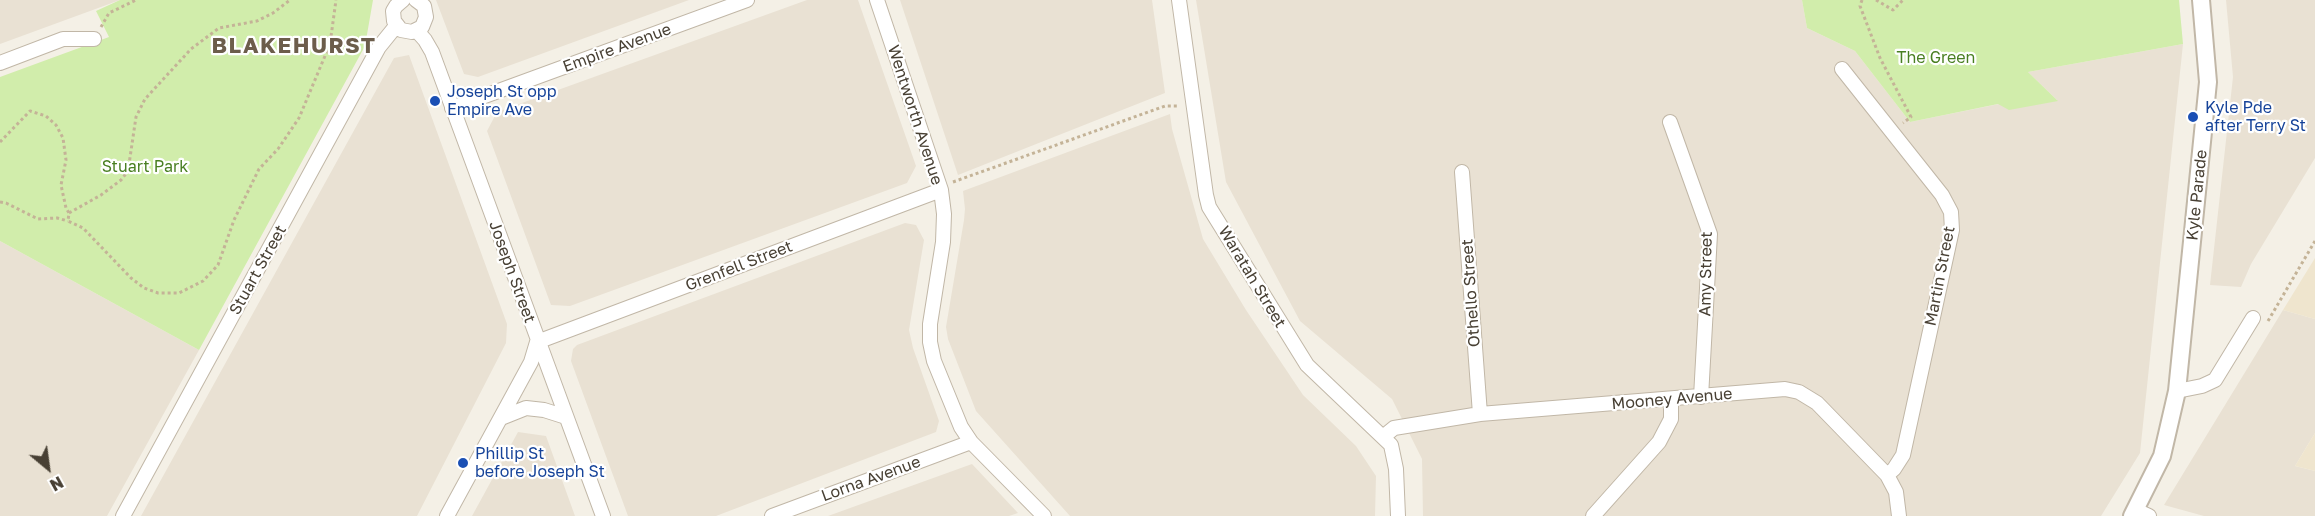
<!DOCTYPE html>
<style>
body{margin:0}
#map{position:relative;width:2315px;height:516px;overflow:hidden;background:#f4f0e6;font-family:"Golos Text",sans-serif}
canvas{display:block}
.north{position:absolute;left:18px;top:438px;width:60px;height:60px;-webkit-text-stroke:4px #fff;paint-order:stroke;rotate:151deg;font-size:16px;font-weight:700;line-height:24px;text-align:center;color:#484034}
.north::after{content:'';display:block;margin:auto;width:21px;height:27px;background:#484034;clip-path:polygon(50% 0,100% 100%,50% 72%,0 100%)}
</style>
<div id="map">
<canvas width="2315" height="516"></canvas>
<div class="north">N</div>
</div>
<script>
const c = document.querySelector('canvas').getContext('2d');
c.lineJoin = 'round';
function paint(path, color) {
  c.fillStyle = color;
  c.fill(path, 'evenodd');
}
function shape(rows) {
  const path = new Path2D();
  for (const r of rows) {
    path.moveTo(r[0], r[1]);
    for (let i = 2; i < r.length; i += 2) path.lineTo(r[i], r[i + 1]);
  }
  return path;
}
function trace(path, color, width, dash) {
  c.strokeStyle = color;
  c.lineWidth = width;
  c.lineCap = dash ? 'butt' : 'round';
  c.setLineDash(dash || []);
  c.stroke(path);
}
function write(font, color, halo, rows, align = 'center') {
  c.font = font + ' "Golos Text",sans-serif';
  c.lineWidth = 4.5;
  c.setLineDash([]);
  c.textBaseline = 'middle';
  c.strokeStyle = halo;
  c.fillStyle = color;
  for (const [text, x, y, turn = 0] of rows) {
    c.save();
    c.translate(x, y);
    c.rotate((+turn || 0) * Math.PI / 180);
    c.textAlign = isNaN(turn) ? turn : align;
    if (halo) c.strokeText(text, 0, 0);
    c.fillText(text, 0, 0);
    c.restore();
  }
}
const residential = shape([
 [0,0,120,0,0,44],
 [436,0,689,0,478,77,464,74],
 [807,0,858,0,916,166,907,183,570,306,551,305,487,131,497,112],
 [900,0,1152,0,1165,93,958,175],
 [1196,0,1802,0,1807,28,1855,51,1910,122,1999,104,2057,100,2028,72,2183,44,2140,453,2101,516,1423,516,1422,459,1392,399,1300,321,1226,182],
 [2226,0,2315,0,2315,158,2251,264,2241,287,2210,285,2233,77],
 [409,55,507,324,506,343,417,516,141,516,394,58],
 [1170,114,1172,129,1203,239,1246,310,1303,395,1356,446,1376,476,1375,516,1070,516,976,411,948,339,946,327,964,220,965,209,963,191],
 [905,223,916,225,924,240,909,330,913,348,939,421,936,432,716,516,628,516,571,361,573,349,577,345],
 [0,241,199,350,107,516,0,516],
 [2283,310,2315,319,2315,433,2295,466,2315,471,2315,516,2204,516,2164,505],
 [518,432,546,436,575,516,472,516],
 [972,464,1018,513,1009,516,828,516]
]);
const education = shape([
 [2315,258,2315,319,2283,310],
 [2315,433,2315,471,2295,466]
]);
const green = shape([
 [120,0,373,0,365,46,199,350,0,241,0,77,109,37,96,11],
 [1802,0,2179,0,2183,44,2028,72,2058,101,2009,110,1998,104,1910,122,1855,51,1807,28]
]);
const path = shape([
 [1862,0,1860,6,1880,58,1911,117,1903,123],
 [1876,0,1893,10,1903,0],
 [101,27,109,13,136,0],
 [0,142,30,111,46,116,56,125,63,138,66,160,61,185,66,208,69,213,68,221,83,228,131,278,144,288,158,293,179,293,203,281,218,265,234,220,259,169,278,149,299,118,330,44,336,0],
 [953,182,1165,106,1179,106],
 [0,202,6,203,38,219,57,218,68,221],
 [69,213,101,195,121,180,128,171,136,117,145,99,191,49,219,28,257,21,273,13,290,0],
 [2268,321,2315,241]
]);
const minor = shape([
 [403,0,396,6,393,11,394,21,401,30,412,32,422,27,426,17,424,6,416,0],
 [877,0,941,190,944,214,943,242,930,324,930,342,934,361,961,427,971,442,1044,516],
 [1179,0,1206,195,1209,207,1307,365,1391,445,1396,469,1398,516],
 [417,31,425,40,432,52,603,516],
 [0,63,63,39,94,39],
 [1842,69,1942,195,1951,212,1952,230,1903,455,1894,469,1887,475],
 [452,108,747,0],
 [1670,122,1710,234,1701,397],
 [1462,172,1480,414],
 [537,342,941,190],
 [2177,391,2202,386,2215,380,2253,318],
 [501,418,526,408,544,410,566,417],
 [1383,437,1394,428,1480,414,1785,389,1799,392,1817,403,1887,475,1896,492,1899,516],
 [2136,510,2149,516],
 [123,516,379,47,396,26],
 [447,516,531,362,537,342],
 [772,516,971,442],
 [1593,516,1659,442,1671,419,1671,399]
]);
const tertiary = shape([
 [2132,516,2162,456,2177,391,2208,82,2201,0]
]);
const markers = [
 [435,101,6,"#1a4fb4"],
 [2193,117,6,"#1a4fb4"],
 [463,463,6,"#1a4fb4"]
];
const streetNames = [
 ["Empire Avenue",617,48,-20],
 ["Wentworth Avenue",915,115,72],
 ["Kyle Parade",2197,195,-84],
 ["Grenfell Street",739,266,-21],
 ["Stuart Street",258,270,-61],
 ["Joseph Street",512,272,70],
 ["Amy Street",1706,274,-89],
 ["Martin Street",1940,276,-79],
 ["Waratah Street",1252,277,59],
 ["Othello Street",1471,293,-94],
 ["Mooney Avenue",1672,399,-5],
 ["Lorna Avenue",871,479,-20]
];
const parkNames = [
 ["The Green",1936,58],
 ["Stuart Park",145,167]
];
const transitNames = [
 ["Joseph St opp",447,92],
 ["Empire Ave",447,110],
 ["Kyle Pde",2205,108],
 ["after Terry St",2205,126],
 ["Phillip St",475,454],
 ["before Joseph St",475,472]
];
const districtNames = [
 ["BLAKEHURST",294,46]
];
paint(residential, '#e9e1d3');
paint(education, '#efe5ce');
paint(green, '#d1edab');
trace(minor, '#c1b7a7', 16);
trace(tertiary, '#c1b7a7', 20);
trace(path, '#c4b397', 3, [3, 3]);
trace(minor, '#fff', 14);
trace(tertiary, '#fff', 16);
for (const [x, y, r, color] of markers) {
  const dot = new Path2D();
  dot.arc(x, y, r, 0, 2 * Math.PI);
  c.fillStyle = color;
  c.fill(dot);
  trace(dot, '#fff', 2);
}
write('16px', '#484034', '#fff', streetNames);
write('16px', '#497f22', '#fff', parkNames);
write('16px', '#164399', '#fff', transitNames, 'left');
c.letterSpacing = '1.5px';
write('bold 22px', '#6c5d4b', '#fff', districtNames);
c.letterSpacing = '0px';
</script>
